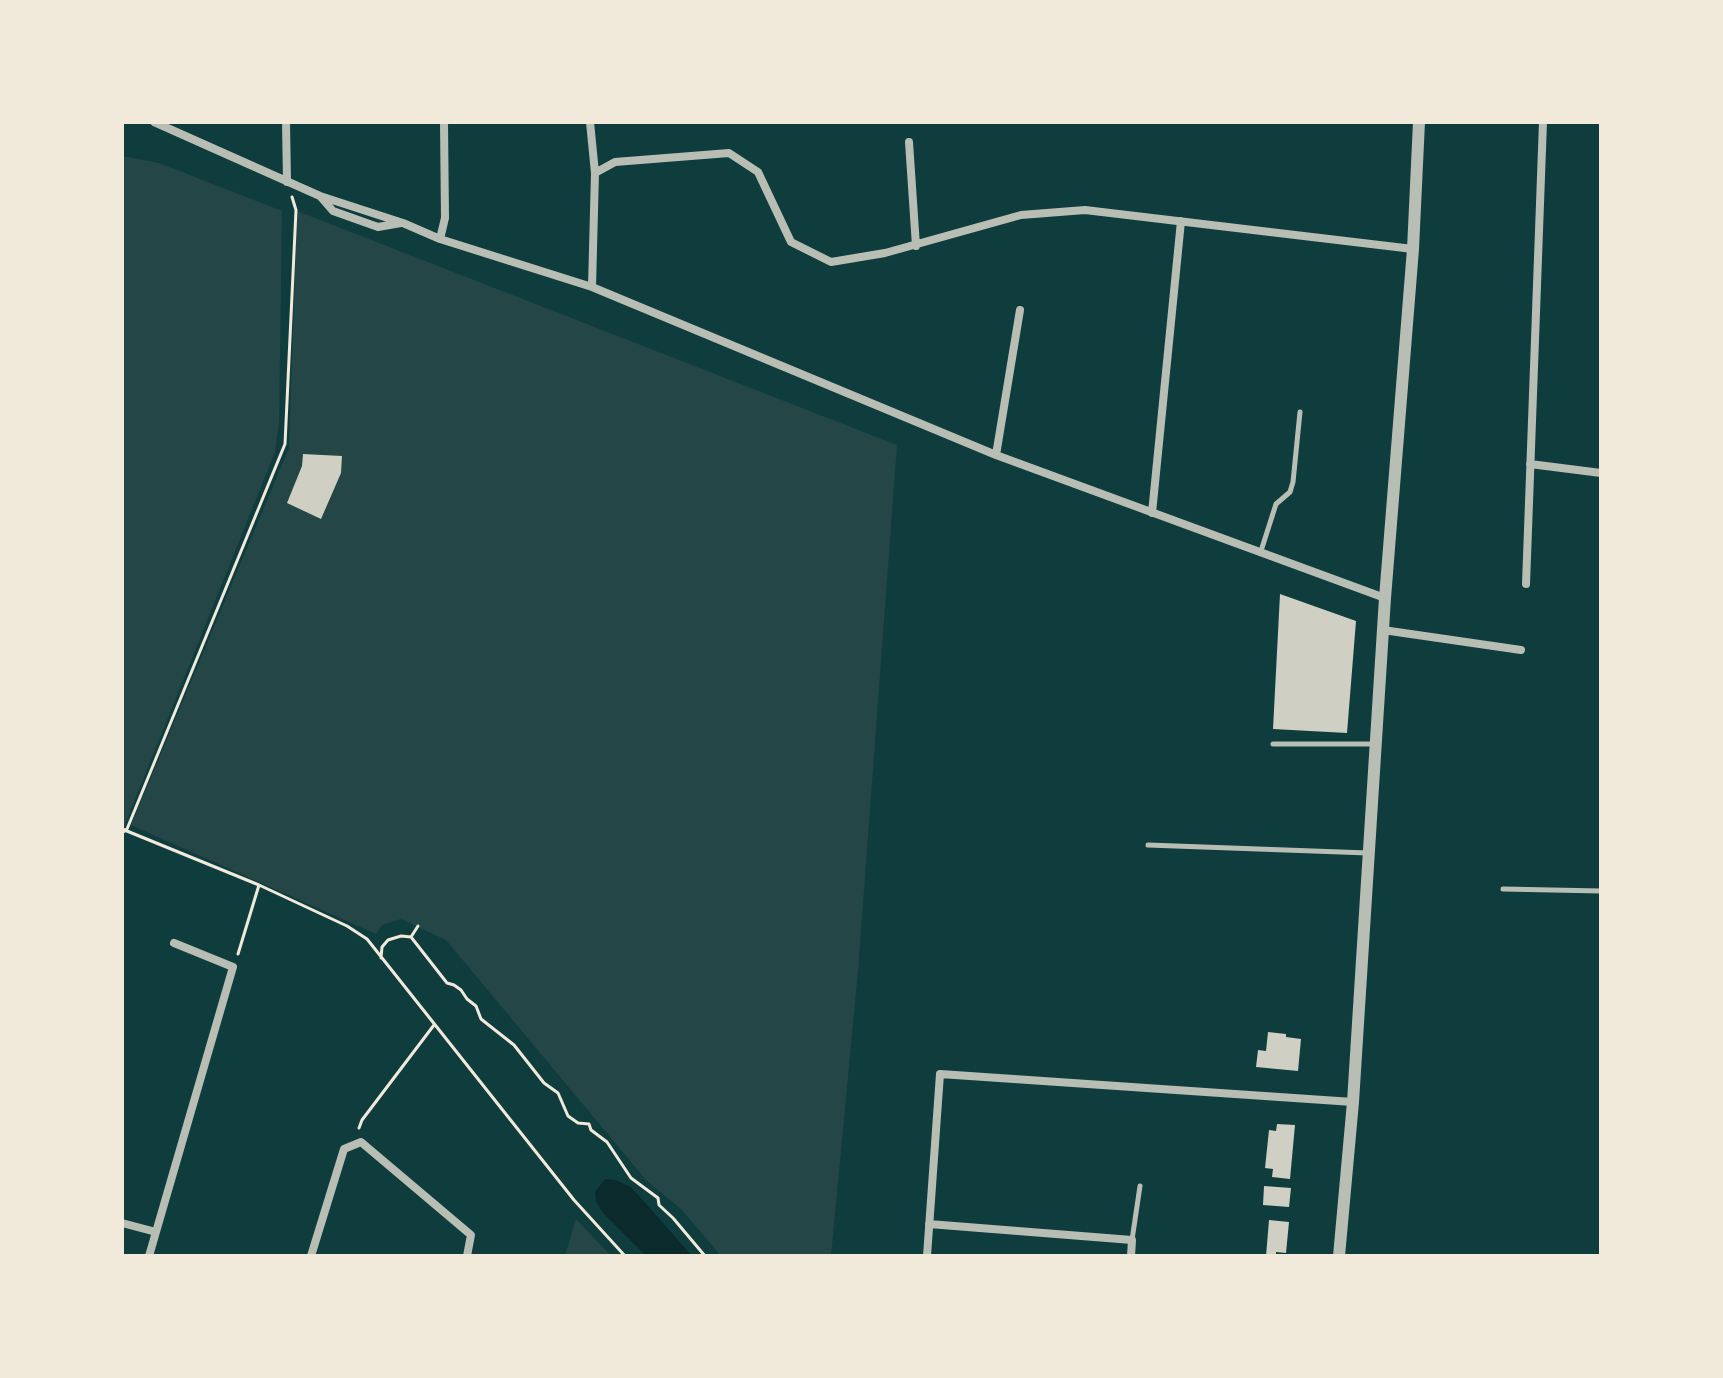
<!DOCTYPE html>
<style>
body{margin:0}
#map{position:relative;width:1723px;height:1378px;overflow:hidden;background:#0f3d3e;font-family:"Sofia Sans Condensed",sans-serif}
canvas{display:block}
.frame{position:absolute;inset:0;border:124px solid #f1e9da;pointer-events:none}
</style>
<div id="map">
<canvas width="1723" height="1378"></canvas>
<div class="frame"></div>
</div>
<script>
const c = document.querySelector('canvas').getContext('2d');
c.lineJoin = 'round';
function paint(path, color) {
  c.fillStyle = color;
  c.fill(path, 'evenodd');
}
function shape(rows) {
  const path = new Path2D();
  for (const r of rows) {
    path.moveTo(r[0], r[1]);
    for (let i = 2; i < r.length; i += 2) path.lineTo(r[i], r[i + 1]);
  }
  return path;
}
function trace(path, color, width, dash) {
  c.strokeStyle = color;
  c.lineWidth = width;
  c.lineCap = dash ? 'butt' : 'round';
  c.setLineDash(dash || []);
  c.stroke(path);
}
const green = shape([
 [122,156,159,163,282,211,279,422,275,452,122,832],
 [297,211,897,445,858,971,831,1256,721,1256,682,1210,646,1180,446,940,401,919,382,925,376,934,131,825,289,448],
 [576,1219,611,1256,565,1256]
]);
const water = shape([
 [605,1179,616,1180,632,1188,692,1256,646,1256,603,1213,596,1201,595,1192]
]);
const building = shape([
 [303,454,342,456,341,473,321,519,287,503,302,466],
 [1280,594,1356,621,1347,733,1273,729],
 [1268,1032,1286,1034,1286,1037,1301,1039,1298,1071,1256,1067,1258,1050,1266,1051],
 [1277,1124,1295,1125,1290,1179,1272,1177,1273,1169,1265,1168,1269,1130,1276,1131],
 [1264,1186,1291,1188,1289,1207,1263,1205],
 [1269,1220,1289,1222,1286,1253,1276,1252,1276,1256,1266,1256]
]);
const path = shape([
 [122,829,259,885,347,926,367,939,574,1200,625,1256],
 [122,833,127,829,285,444,296,210,292,197],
 [411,937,418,926],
 [238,954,259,885],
 [381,958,382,947,388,940,401,936,411,937,447,983,454,985,461,990,467,999,476,1006,481,1019,514,1045,544,1083,558,1093,568,1116,578,1123,589,1124,591,1130,607,1142,631,1178,658,1198,659,1205,673,1218,705,1256],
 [359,1128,362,1120,434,1025]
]);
const service = shape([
 [1261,551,1276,504,1290,492,1293,482,1300,412],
 [1273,744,1375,744],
 [1148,845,1368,853],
 [1503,889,1601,891],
 [1132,1240,1140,1186]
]);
const minor = shape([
 [154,122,320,196,403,223,440,239,592,287,996,455,1385,598],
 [286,122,287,182],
 [590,122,595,173],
 [909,142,916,246],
 [320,196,333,211,378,227,401,223],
 [440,239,445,218,444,122],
 [592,287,595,173,615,162,729,153,758,172,791,242,831,262,885,253,1021,215,1085,210,1413,249],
 [996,455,1020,310],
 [1530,464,1601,473],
 [1152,513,1181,221],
 [1526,584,1543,122],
 [1383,630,1521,650],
 [122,1223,156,1232],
 [929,1224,1132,1240,1131,1256],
 [149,1256,233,967,174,943],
 [311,1256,344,1149,361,1142,471,1235,467,1256],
 [927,1256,940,1074,1353,1102]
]);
const tertiary = shape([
 [1339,1256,1353,1102,1385,598,1413,249,1419,122]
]);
paint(green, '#244646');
paint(water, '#0a2a2b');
paint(building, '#cfcfc3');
trace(path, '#f1e9da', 3);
trace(service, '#b8beb3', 5);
trace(minor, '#b8beb3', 8);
trace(tertiary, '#b8beb3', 12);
</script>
